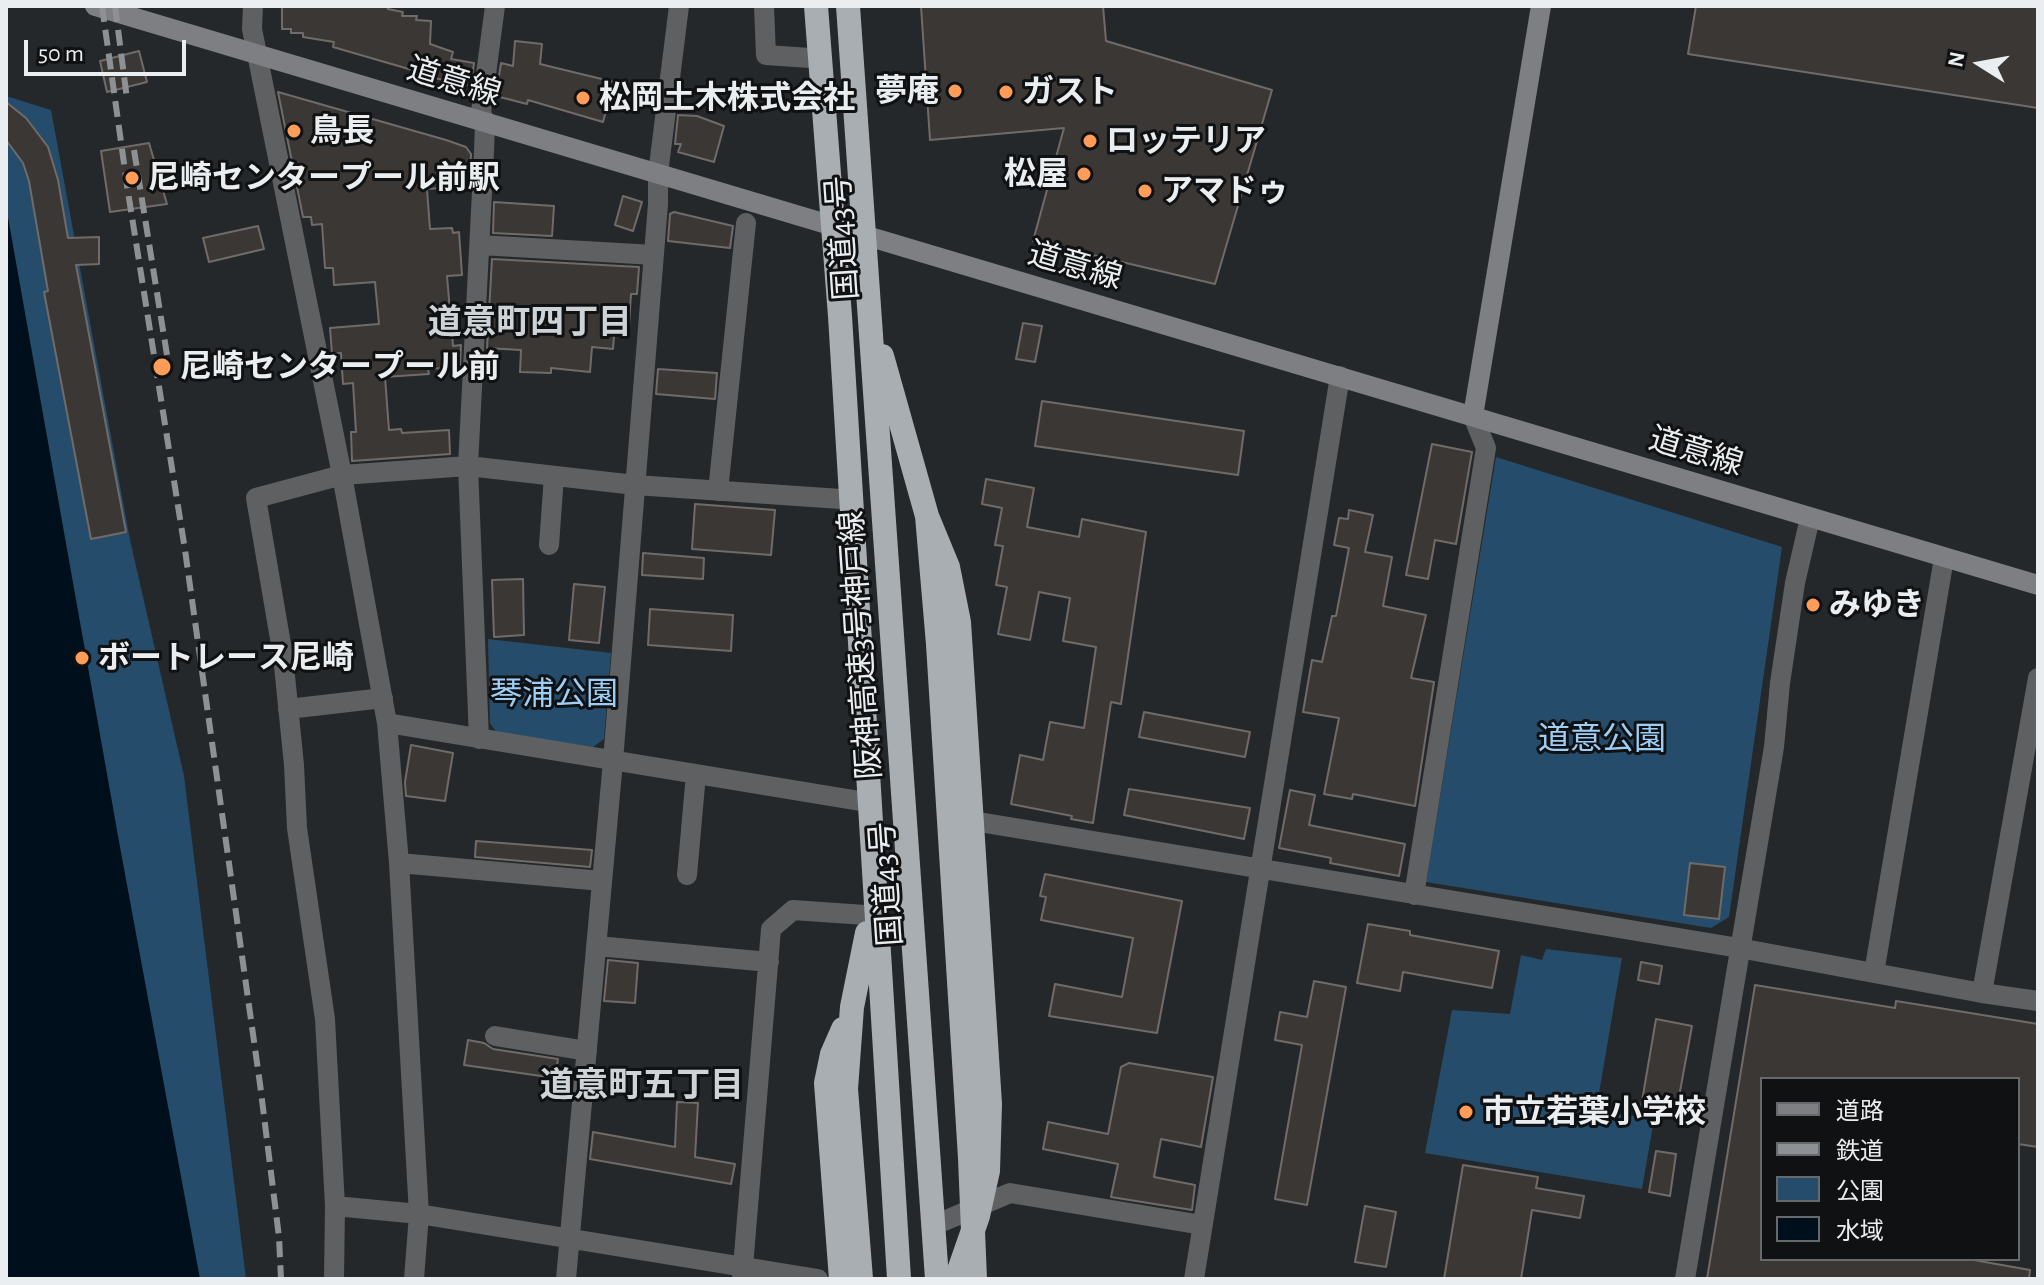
<!DOCTYPE html>
<meta charset="utf-8">
<style>
body{margin:0}
#map{position:relative;width:2044px;height:1285px;overflow:hidden;background:#24282b;font-family:"Alegreya Sans","Noto Sans JP",sans-serif}
canvas{display:block}
.frame{position:absolute;inset:0;border:8px solid #ebeef0;pointer-events:none}
.legend{position:absolute;left:1760px;top:1077px;width:260px;height:184px;box-sizing:border-box;background:#0f1112;border:2px solid #67696b;margin:0;padding:10px 14px;list-style:none;font-size:24px;color:#ebeef0}
.legend li{display:flex;align-items:center;gap:16px;height:40px}
.legend b{width:40px;border:2px solid #67696b}
.north{position:absolute;left:1940px;top:24px;width:80px;height:80px;-webkit-text-stroke:6px #0f1112;paint-order:stroke;rotate:281deg;font-size:22px;font-weight:700;line-height:32px;text-align:center;color:#ebeef0}
.north::after{content:'';display:block;margin:auto;width:28px;height:36px;background:#ebeef0;clip-path:polygon(50% 0,100% 100%,50% 72%,0 100%)}
.scale{position:absolute;left:24px;top:40px;width:162px;height:36px;box-sizing:border-box;border:4px solid #ebeef0;border-top:0;padding-left:10px;font-size:24px;line-height:28px;white-space:nowrap;color:#ebeef0;-webkit-text-stroke:6px #0f1112;paint-order:stroke}
</style>
<div id="map">
<canvas width="2044" height="1285"></canvas>
<div class="frame"></div>
<ul class="legend">
<li><b style="height:10px;background:#7d7f82"></b>道路</li>
<li><b style="height:10px;background:#8e9194"></b>鉄道</li>
<li><b style="height:22px;background:#254d6b"></b>公園</li>
<li><b style="height:22px;background:#000f1c"></b>水域</li>
</ul>
<div class="north">N</div>
<div class="scale">50 m</div>
</div>
<script>
const c = document.querySelector('canvas').getContext('2d');
c.lineJoin = 'round';
function paint(path, color) {
  c.fillStyle = color;
  c.fill(path, 'evenodd');
}
function shape(rows) {
  const path = new Path2D();
  for (const r of rows) {
    path.moveTo(r[0], r[1]);
    for (let i = 2; i < r.length; i += 2) path.lineTo(r[i], r[i + 1]);
  }
  return path;
}
function trace(path, color, width, dash) {
  c.strokeStyle = color;
  c.lineWidth = width;
  c.lineCap = dash ? 'butt' : 'round';
  c.setLineDash(dash || []);
  c.stroke(path);
}
function write(font, color, halo, rows, align = 'center') {
  c.font = font + ' "Alegreya Sans","Noto Sans JP",sans-serif';
  c.lineWidth = 6;
  c.setLineDash([]);
  c.textBaseline = 'middle';
  c.strokeStyle = halo;
  c.fillStyle = color;
  for (const [text, x, y, turn = 0] of rows) {
    c.save();
    c.translate(x, y);
    c.rotate((+turn || 0) * Math.PI / 180);
    c.textAlign = isNaN(turn) ? turn : align;
    if (halo) c.strokeText(text, 0, 0);
    c.fillText(text, 0, 0);
    c.restore();
  }
}
const green = shape([
 [6,96,51,110,130,540,184,776,246,1279,6,1279],
 [1496,457,1782,547,1729,917,1711,928,1426,882],
 [488,639,611,653,604,739,593,747,497,733,490,723],
 [1546,949,1622,958,1596,1111,1654,1119,1642,1189,1425,1153,1452,1010,1510,1014,1521,955,1542,960]
]);
const water = shape([
 [6,206,120,847,200,1279,6,1279]
]);
const building = shape([
 [282,6,388,6,388,9,403,12,402,16,417,16,416,20,431,21,430,44,453,52,451,59,474,63,471,86,425,76,426,74,333,47,334,42,303,37,303,33,291,33,291,29,282,29,282,6],
 [921,6,1103,6,1106,41,1272,90,1215,284,1033,241,1064,128,930,140,921,6],
 [1696,6,2038,6,2038,108,1688,54,1696,6],
 [515,41,542,44,540,64,614,82,603,122,528,100,527,104,496,96,501,63,513,66,515,41],
 [139,51,147,82,107,92,100,61,139,51],
 [278,92,446,140,466,147,471,154,470,180,442,178,443,188,427,189,430,229,452,228,453,233,459,232,462,275,447,276,453,346,461,345,460,367,428,369,429,374,385,377,389,430,401,429,402,433,449,430,450,454,352,461,351,432,356,432,353,383,343,384,341,353,332,354,330,328,379,324,375,282,334,285,333,268,325,268,322,224,312,225,311,217,303,217,278,92],
 [6,102,26,118,48,147,58,180,68,238,99,237,99,264,76,265,126,532,91,539,44,292,48,291,29,181,23,163,6,140,6,102],
 [678,115,697,116,724,126,714,162,678,152,681,144,675,144,678,115],
 [149,143,167,204,110,212,101,151,149,143],
 [623,196,642,202,633,231,615,225,623,196],
 [494,202,554,206,552,236,493,233,494,202],
 [674,212,733,226,730,248,668,241,670,214,674,212],
 [258,226,264,249,209,262,203,238,258,226],
 [492,259,639,267,637,294,631,294,629,325,615,324,613,349,592,347,590,372,551,368,551,373,520,372,521,350,487,348,492,259],
 [1023,323,1042,326,1035,362,1016,359,1023,323],
 [658,369,717,373,715,399,656,394,658,369],
 [1042,401,1244,431,1238,475,1035,446,1042,401],
 [1432,444,1472,452,1456,544,1435,540,1428,579,1406,575,1432,444],
 [986,479,1034,488,1027,527,1079,537,1082,519,1146,532,1121,704,1111,702,1093,823,1071,819,1072,816,1011,804,1020,755,1043,760,1050,722,1084,728,1096,647,1063,641,1070,598,1039,592,1030,640,998,634,1007,587,996,585,1003,546,995,545,1002,508,982,504,986,479],
 [695,504,775,510,771,555,692,549,695,504],
 [1349,510,1373,515,1365,552,1392,557,1383,606,1426,615,1411,678,1434,682,1415,806,1353,794,1352,799,1324,794,1339,718,1303,712,1312,660,1322,662,1332,616,1336,616,1349,548,1334,545,1339,518,1348,519,1349,510],
 [643,553,704,558,703,579,642,575,643,553],
 [523,579,524,635,494,637,492,580,523,579],
 [574,584,605,587,599,643,569,640,574,584],
 [650,609,733,615,731,651,648,645,650,609],
 [1144,712,1250,732,1245,757,1139,737,1144,712],
 [411,745,453,753,445,801,406,796,405,782,411,745],
 [1129,789,1250,808,1244,839,1124,815,1129,789],
 [1290,790,1315,795,1309,825,1405,844,1399,876,1330,863,1331,858,1279,848,1290,790],
 [476,841,592,850,590,867,475,857,476,841],
 [1690,863,1725,867,1719,919,1684,915,1690,863],
 [1045,874,1182,901,1157,1033,1049,1016,1055,984,1122,997,1133,938,1041,920,1046,897,1040,896,1045,874],
 [1368,924,1410,931,1410,935,1499,951,1492,988,1403,972,1400,991,1357,983,1368,924],
 [608,960,638,963,635,1003,604,1001,608,960],
 [1641,962,1662,966,1659,984,1638,980,1641,962],
 [1314,981,1346,987,1307,1205,1275,1199,1302,1045,1275,1040,1280,1012,1307,1017,1314,981],
 [1755,985,1895,1008,1896,1001,2038,1024,2038,1147,2018,1144,2018,1079,1762,1079,1762,1259,1968,1259,2030,1270,2029,1279,1707,1279,1755,985],
 [1656,1019,1692,1026,1676,1113,1641,1107,1656,1019],
 [468,1040,484,1043,493,1049,558,1059,555,1078,464,1065,468,1040],
 [1129,1063,1213,1077,1201,1147,1161,1139,1154,1177,1195,1185,1192,1210,1111,1197,1118,1164,1043,1149,1048,1122,1108,1134,1121,1067,1129,1063],
 [677,1102,698,1103,695,1157,735,1164,731,1184,590,1159,593,1132,675,1147,677,1102],
 [1656,1151,1676,1154,1670,1196,1649,1192,1656,1151],
 [1463,1165,1538,1177,1536,1188,1584,1196,1580,1218,1532,1210,1521,1279,1444,1279,1463,1165],
 [1365,1206,1396,1212,1386,1267,1355,1262,1365,1206]
]);
const street = shape([
 [253,6,252,29,342,475,387,723,399,863,419,1214,414,1279],
 [764,6,766,55,810,58],
 [480,245,654,255],
 [718,491,746,223],
 [549,545,554,476],
 [288,709,383,698],
 [387,723,860,801],
 [479,739,468,466,484,152,485,123,481,112,495,6],
 [973,821,1739,948,1982,993,2038,1001],
 [399,863,602,881],
 [687,875,696,774],
 [1414,895,1486,448,1473,416],
 [597,946,769,962],
 [1874,973,1944,558],
 [1982,993,2038,678],
 [495,1036,587,1051],
 [335,1206,419,1214,818,1279],
 [944,1221,1010,1193,1202,1225],
 [334,1279,335,1206,325,1019,297,828,294,765,283,656,256,498,342,475,468,466,635,485,841,499],
 [566,1279,613,761,658,204,658,174,679,6],
 [742,1279,771,929,793,910,865,915],
 [1194,1279,1340,376],
 [1685,1279,1774,747,1780,683,1795,583,1810,518]
]);
const secondary = shape([
 [95,6,2038,585],
 [1473,416,1541,6]
]);
const highway = shape([
 [882,356,927,516,938,644],
 [927,516,948,567,959,622,990,1104,988,1171,978,1216,956,1279],
 [841,1279,826,1083,832,1054,843,1029],
 [861,1279,846,1089,852,1007,867,933]
]);
const rail = shape([
 [102,6,128,192,185,550,260,1084,279,1237,281,1279],
 [115,6,127,99],
 [134,150,167,355]
]);
const highwayBridge = shape([
 [816,6,840,316,899,1279],
 [848,6,937,1279],
 [938,644,970,1158,975,1279]
]);
const markers = [
 [955,91,8,"#fe9c58"],
 [1006,92,8,"#fe9c58"],
 [583,98,8,"#fe9c58"],
 [294,131,8,"#fe9c58"],
 [1090,141,8,"#fe9c58"],
 [1084,174,8,"#fe9c58"],
 [132,178,8,"#fe9c58"],
 [1145,191,8,"#fe9c58"],
 [162,367,10,"#fe9c58"],
 [1813,605,8,"#fe9c58"],
 [82,658,8,"#fe9c58"],
 [1466,1112,8,"#fe9c58"]
];
const streetNames = [
 ["道意線",454,82,17],
 ["国道43号",843,238,-94],
 ["道意線",1075,266,16],
 ["道意線",1696,452,17],
 ["阪神高速3号神戸線",861,645,-94],
 ["国道43号",887,884,-94]
];
const poiNames = [
 ["夢庵",939,91,"right"],
 ["ガスト",1022,92],
 ["松岡土木株式会社",599,98],
 ["鳥長",310,131],
 ["ロッテリア",1106,141],
 ["松屋",1068,174,"right"],
 ["尼崎センタープール前駅",148,178],
 ["アマドゥ",1161,191],
 ["尼崎センタープール前",180,367],
 ["みゆき",1829,605],
 ["ボートレース尼崎",98,658],
 ["市立若葉小学校",1482,1112]
];
const parkNames = [
 ["琴浦公園",554,694],
 ["道意公園",1602,739]
];
const neighbourhoodNames = [
 ["道意町四丁目",530,323],
 ["道意町五丁目",642,1086]
];
paint(green, '#254d6b');
paint(water, '#000f1c');
paint(building, '#3b3734');
trace(building, '#706b68', 2);
trace(street, '#5e6061', 20);
trace(secondary, '#7d7f82', 20);
trace(highway, '#a9aeb2', 24);
trace(rail, '#8e9194', 6, [16, 8]);
trace(highwayBridge, '#a9aeb2', 24);
for (const [x, y, r, color] of markers) {
  const dot = new Path2D();
  dot.arc(x, y, r, 0, 2 * Math.PI);
  c.fillStyle = color;
  c.fill(dot);
  trace(dot, '#0f1112', 3);
}
write('32px', '#ebeef0', '#0f1112', streetNames);
write('bold 32px', '#ebeef0', '#0f1112', poiNames, 'left');
write('32px', '#9dcef6', '#0f1112', parkNames);
write('bold 34px', '#ced3d7', '#0f1112', neighbourhoodNames);
</script>
